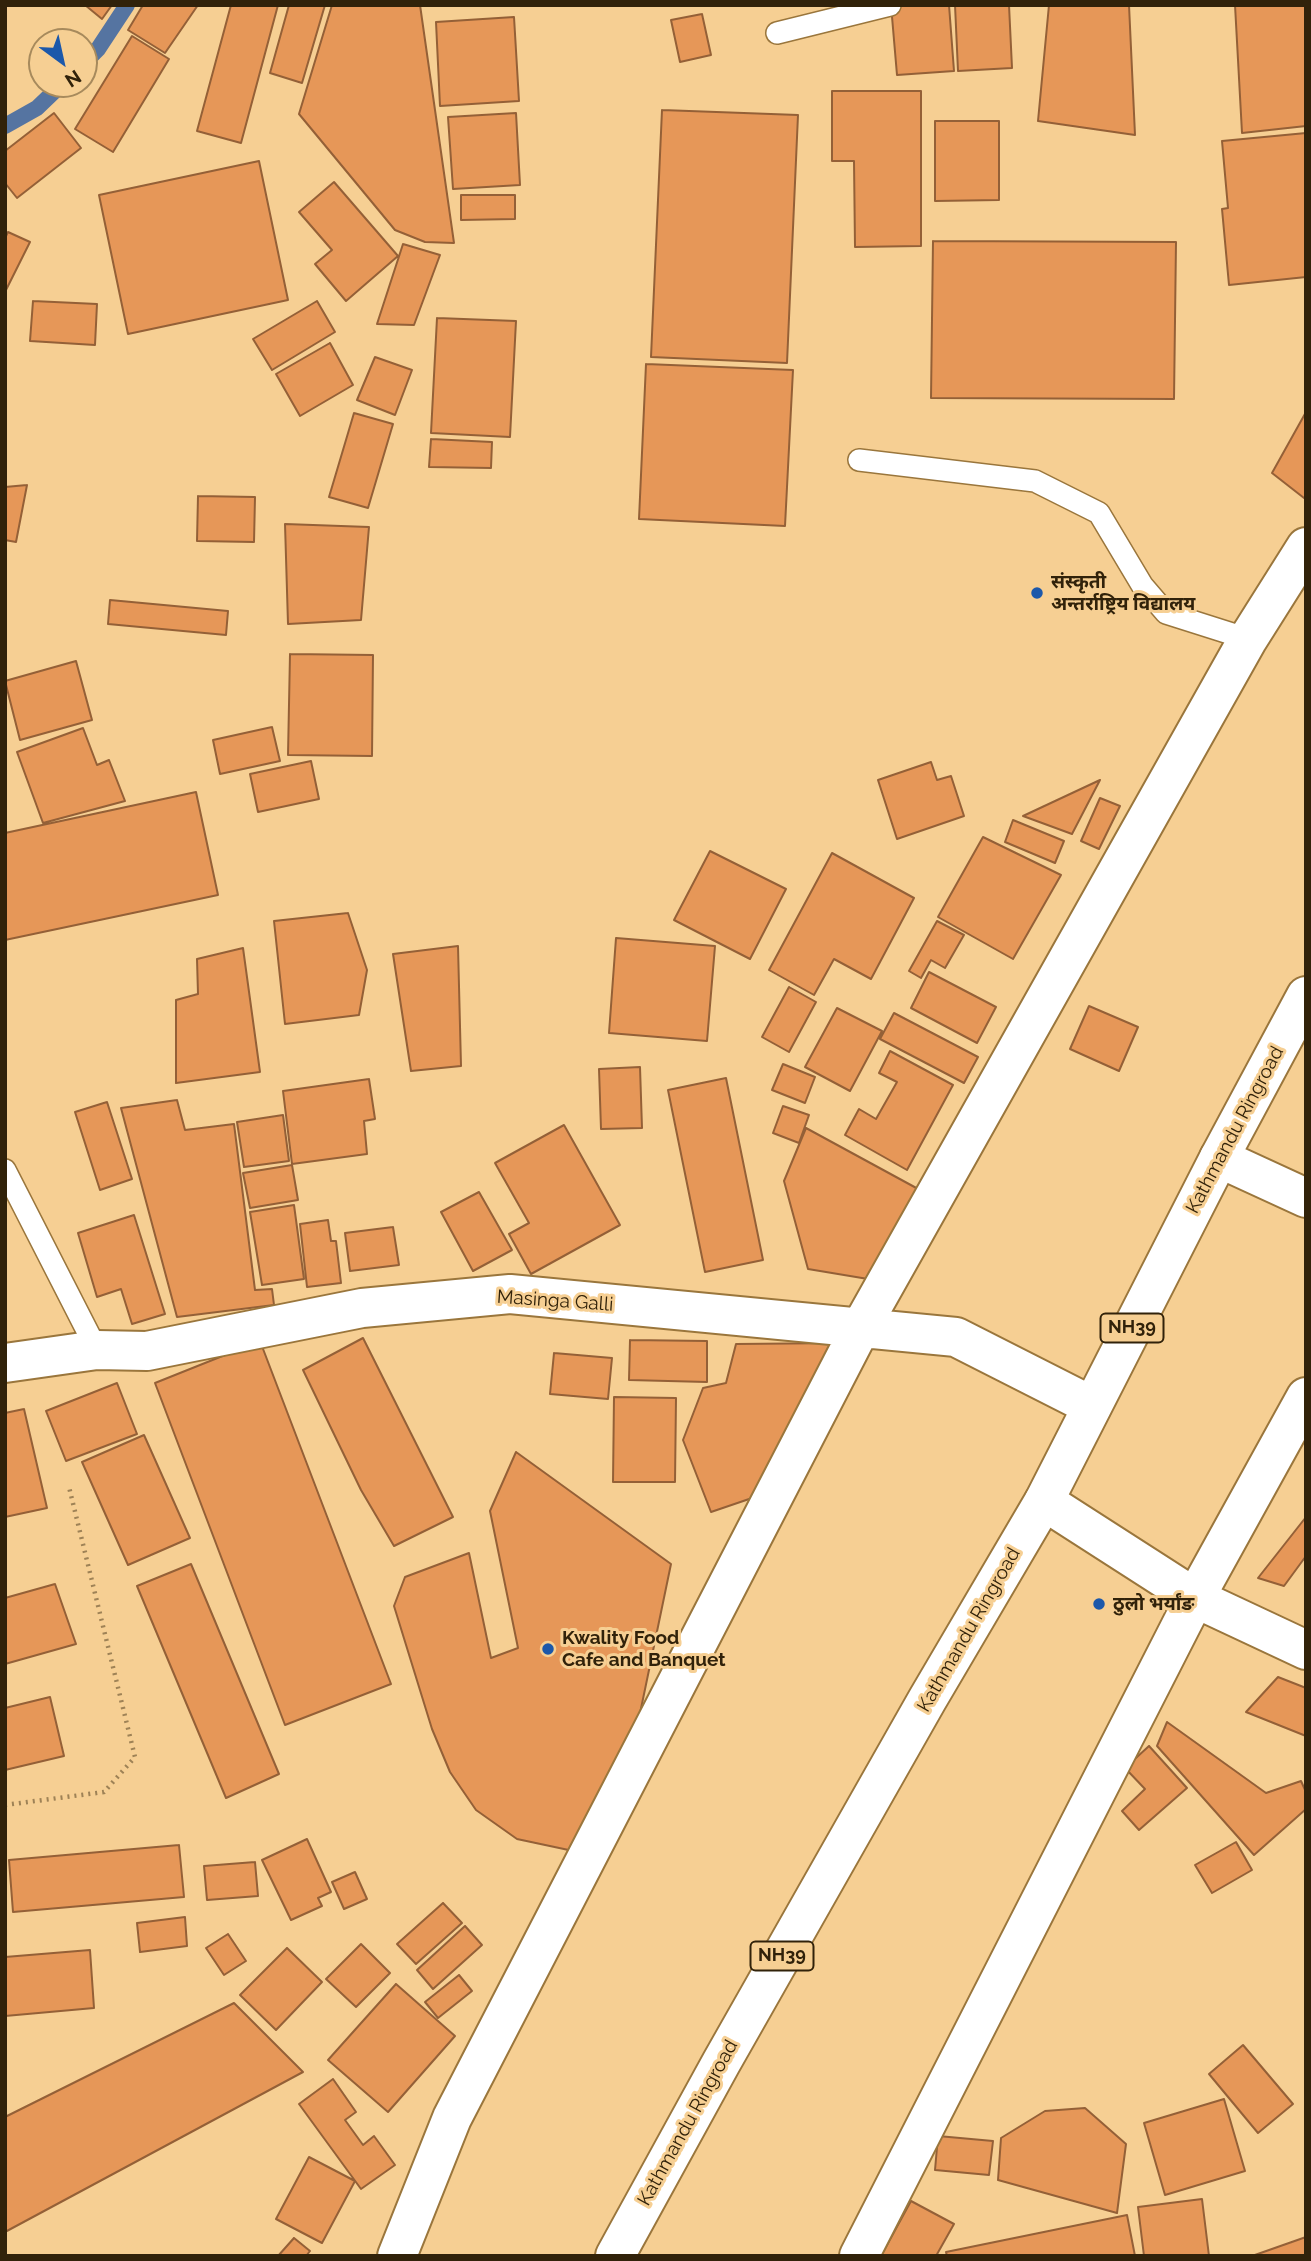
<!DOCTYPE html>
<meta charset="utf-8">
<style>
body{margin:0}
#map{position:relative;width:1311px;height:2261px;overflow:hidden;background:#f6cf93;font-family:Raleway,sans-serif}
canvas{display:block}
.frame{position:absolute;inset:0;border:7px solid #31220a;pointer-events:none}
.north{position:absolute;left:28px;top:28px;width:70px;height:70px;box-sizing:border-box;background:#f6cf93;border:2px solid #a78a5c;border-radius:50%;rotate:147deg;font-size:19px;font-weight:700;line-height:28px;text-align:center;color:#31220a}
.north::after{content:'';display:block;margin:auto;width:24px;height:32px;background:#1c58aa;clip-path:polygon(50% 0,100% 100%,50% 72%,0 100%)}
</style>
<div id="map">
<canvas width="1311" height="2261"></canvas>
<div class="frame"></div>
<div class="north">N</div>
</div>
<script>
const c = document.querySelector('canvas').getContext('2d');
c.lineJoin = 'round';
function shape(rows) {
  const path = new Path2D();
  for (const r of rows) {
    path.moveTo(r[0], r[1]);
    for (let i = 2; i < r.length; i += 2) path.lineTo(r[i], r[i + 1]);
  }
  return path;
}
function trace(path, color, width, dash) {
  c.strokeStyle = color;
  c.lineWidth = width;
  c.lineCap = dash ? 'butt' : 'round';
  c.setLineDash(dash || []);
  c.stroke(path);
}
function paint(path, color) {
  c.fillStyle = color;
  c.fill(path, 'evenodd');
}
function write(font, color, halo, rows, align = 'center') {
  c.font = font + ' Raleway,"Noto Sans Devanagari",sans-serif';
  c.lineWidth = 6;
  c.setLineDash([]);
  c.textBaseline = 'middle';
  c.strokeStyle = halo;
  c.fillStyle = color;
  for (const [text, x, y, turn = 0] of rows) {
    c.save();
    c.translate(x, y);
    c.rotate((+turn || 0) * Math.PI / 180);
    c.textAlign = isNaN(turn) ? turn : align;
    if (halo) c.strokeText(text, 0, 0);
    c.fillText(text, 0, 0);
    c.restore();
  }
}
const stream = shape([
 [84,63,98,49,127,5],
 [5,126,37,108,62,84]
]);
const building = shape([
 [85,5,112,5,102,19,85,5],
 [143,5,198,5,165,53,128,30,143,5],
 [231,5,278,5,241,143,197,131,231,5],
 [289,5,325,5,302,83,270,73,289,5],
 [332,5,420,5,454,243,425,242,395,230,299,114,332,5],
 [891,5,949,5,954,71,897,75,891,5],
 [955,5,1009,5,1012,68,958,71,955,5],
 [1049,5,1129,5,1135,135,1038,121,1049,5],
 [1235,5,1306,5,1306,126,1242,133,1235,5],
 [702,14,711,55,680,62,671,20,702,14],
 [514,17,519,101,440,106,436,22,514,17],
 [132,36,169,59,113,152,75,129,132,36],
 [832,91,921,91,921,246,855,247,854,161,832,161,832,91],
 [662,110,798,115,787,363,651,357,662,110],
 [54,113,81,148,17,198,5,183,5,151,54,113],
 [516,113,520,185,453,189,448,117,516,113],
 [935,121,999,121,999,200,935,201,935,121],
 [1306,133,1306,277,1229,285,1222,209,1228,208,1222,141,1306,133],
 [259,161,288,300,128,334,99,195,259,161],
 [334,182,398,256,346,301,315,264,332,250,299,212,334,182],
 [461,195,515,195,515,219,461,220,461,195],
 [8,232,30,242,5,292,5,238,8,232],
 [933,241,1176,242,1174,399,931,398,933,241],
 [403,244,440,255,414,325,377,324,403,244],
 [33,301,97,304,95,345,30,341,33,301],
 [317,301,335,332,272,370,253,339,317,301],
 [437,318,516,321,510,437,431,433,437,318],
 [330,343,353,385,300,416,276,374,330,343],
 [375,357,412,370,395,415,357,400,375,357],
 [646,364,793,370,785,526,639,519,646,364],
 [1306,412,1306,496,1304,498,1272,473,1306,412],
 [354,413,393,424,368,508,329,497,354,413],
 [431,439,492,442,491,468,429,467,431,439],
 [27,485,16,542,5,540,5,487,27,485],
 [198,496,255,497,254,542,197,541,198,496],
 [285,524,369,527,361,620,288,624,285,524],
 [110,600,228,611,226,635,108,624,110,600],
 [290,654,373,655,372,756,288,755,290,654],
 [76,661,92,720,20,740,5,681,76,661],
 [272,727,280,761,220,774,213,740,272,727],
 [83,728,97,765,109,760,125,801,43,823,17,752,83,728],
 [311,761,319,799,258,812,250,774,311,761],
 [931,762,937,780,951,776,964,816,897,839,878,780,931,762],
 [1100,780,1072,834,1023,816,1100,780],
 [196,792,218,895,5,940,5,833,196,792],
 [1100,798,1120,806,1099,849,1081,841,1100,798],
 [1013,820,1064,841,1055,863,1005,842,1013,820],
 [983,837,1061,875,1013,959,938,917,983,837],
 [710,851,786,889,750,959,674,920,710,851],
 [832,853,914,898,871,979,834,959,814,995,769,970,832,853],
 [348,913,367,970,359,1015,285,1024,274,921,348,913],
 [937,921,964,935,945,968,931,960,921,978,909,971,937,921],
 [616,938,715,946,707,1041,609,1033,616,938],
 [458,946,461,1066,411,1071,393,954,458,946],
 [243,948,260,1072,176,1083,176,1000,198,994,197,959,243,948],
 [929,972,996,1007,977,1043,911,1008,929,972],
 [789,987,816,1002,789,1052,762,1037,789,987],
 [1089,1006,1138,1027,1119,1071,1070,1049,1089,1006],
 [837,1008,882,1031,850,1091,805,1067,837,1008],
 [894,1013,978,1057,964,1083,880,1039,894,1013],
 [890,1051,953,1085,907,1170,845,1135,859,1109,876,1119,897,1082,879,1073,890,1051],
 [783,1064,815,1077,805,1103,772,1090,783,1064],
 [640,1067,642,1128,601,1129,599,1069,640,1067],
 [726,1078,763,1260,705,1272,668,1090,726,1078],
 [369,1079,375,1119,364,1121,367,1154,292,1164,283,1091,369,1079],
 [177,1100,185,1130,234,1124,255,1290,272,1289,274,1305,177,1317,121,1108,177,1100],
 [107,1102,132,1179,100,1190,75,1112,107,1102],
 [783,1106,809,1115,799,1143,773,1133,783,1106],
 [283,1115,289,1161,244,1167,237,1122,283,1115],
 [564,1125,620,1225,531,1274,509,1234,529,1223,495,1163,564,1125],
 [806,1128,920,1190,874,1280,808,1269,784,1181,806,1128],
 [292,1165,298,1200,250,1208,243,1173,292,1165],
 [479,1192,512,1250,473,1271,441,1212,479,1192],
 [294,1205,304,1279,262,1285,250,1212,294,1205],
 [134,1215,165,1314,132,1324,121,1289,97,1297,78,1233,134,1215],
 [328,1220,331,1241,336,1241,341,1283,307,1287,300,1224,328,1220],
 [393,1227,399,1265,350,1271,345,1233,393,1227],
 [363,1338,453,1517,394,1546,361,1490,303,1370,363,1338],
 [630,1340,707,1341,707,1382,629,1380,630,1340],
 [260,1341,391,1684,285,1725,155,1383,260,1341],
 [843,1343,755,1497,711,1512,683,1440,703,1388,726,1383,736,1344,843,1343],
 [554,1353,612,1358,608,1399,550,1394,554,1353],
 [117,1383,137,1434,66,1461,46,1411,117,1383],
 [614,1397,676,1398,675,1482,613,1482,614,1397],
 [24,1409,47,1508,5,1517,5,1413,24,1409],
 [144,1435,190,1538,128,1565,82,1462,144,1435],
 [516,1452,671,1564,638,1723,578,1852,517,1839,476,1810,450,1772,432,1729,394,1606,405,1577,469,1553,491,1658,518,1648,490,1511,516,1452],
 [1306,1517,1306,1556,1284,1586,1258,1578,1306,1517],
 [191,1564,279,1774,226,1798,137,1586,191,1564],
 [55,1584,76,1644,5,1664,5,1598,55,1584],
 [1278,1677,1306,1688,1306,1736,1246,1712,1278,1677],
 [50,1697,64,1756,5,1770,5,1708,50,1697],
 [1167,1722,1266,1793,1301,1781,1306,1792,1306,1809,1254,1855,1157,1746,1167,1722],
 [1149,1746,1187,1788,1139,1830,1122,1811,1145,1789,1125,1768,1149,1746],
 [307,1839,331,1892,318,1898,322,1906,291,1920,262,1860,307,1839],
 [1236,1842,1252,1870,1212,1893,1195,1865,1236,1842],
 [179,1845,184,1897,13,1912,9,1860,179,1845],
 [255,1862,258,1896,207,1900,204,1866,255,1862],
 [355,1872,367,1899,344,1909,332,1882,355,1872],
 [443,1903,462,1923,416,1964,397,1944,443,1903],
 [185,1917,187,1946,140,1952,137,1923,185,1917],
 [465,1926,482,1945,433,1989,417,1970,465,1926],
 [228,1934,246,1961,224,1975,206,1948,228,1934],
 [361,1944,390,1973,356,2007,326,1979,361,1944],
 [287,1948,322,1982,276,2030,240,1995,287,1948],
 [90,1950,94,2008,5,2016,5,1957,90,1950],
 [459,1975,472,1991,438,2018,425,2002,459,1975],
 [396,1984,455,2036,388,2112,328,2060,396,1984],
 [234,2003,303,2072,5,2232,5,2117,234,2003],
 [1243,2045,1293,2104,1258,2133,1209,2074,1243,2045],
 [333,2079,356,2112,345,2120,363,2145,374,2136,395,2165,361,2189,299,2104,333,2079],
 [1224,2099,1245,2171,1165,2195,1144,2123,1224,2099],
 [1085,2108,1126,2144,1117,2213,998,2180,1001,2138,1045,2111,1085,2108],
 [938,2136,993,2141,989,2175,935,2170,938,2136],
 [309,2157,355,2181,322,2243,276,2219,309,2157],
 [1202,2199,1209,2256,1144,2256,1138,2207,1202,2199],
 [911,2201,954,2224,936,2256,881,2256,911,2201],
 [1127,2215,1135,2256,947,2256,946,2252,1127,2215],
 [1306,2237,1306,2256,1252,2256,1306,2237],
 [294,2238,310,2251,306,2256,278,2256,294,2238]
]);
const path = shape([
 [5,1805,104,1792,135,1757,69,1487]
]);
const lane = shape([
 [777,33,890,5],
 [859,460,1035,481,1099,513,1142,585,1166,613,1248,639],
 [5,1170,97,1350]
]);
const street = shape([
 [1219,1158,1306,1198],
 [5,1363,97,1350,147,1351,362,1308,510,1294,956,1337,1092,1406],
 [1044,1501,1195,1598,1306,1650],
 [397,2256,452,2118,861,1327,1248,639,1306,547],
 [859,2256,1195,1598,1306,1397]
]);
const highway = shape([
 [615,2256,721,2063,927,1700,1044,1501,1219,1158,1306,996]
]);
const markers = [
 [1037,593,7,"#1c58aa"],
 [1099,1604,7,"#1c58aa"],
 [548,1649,7,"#1c58aa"]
];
const shields = [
 [1132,1328,63],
 [782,1956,63]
];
const shieldNames = [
 ["NH39",1132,1328],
 ["NH39",782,1956]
];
const poiNames = [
 ["संस्कृती",1051,582],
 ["अन्तर्राष्ट्रिय विद्यालय",1051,604],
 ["ठुलो भर्यांङ",1113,1604],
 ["Kwality Food",562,1638],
 ["Cafe and Banquet",562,1660]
];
const streetNames = [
 ["Kathmandu Ringroad",1235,1130,-62],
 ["Masinga Galli",555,1301,4],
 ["Kathmandu Ringroad",969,1630,-60],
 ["Kathmandu Ringroad",688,2123,-61]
];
trace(stream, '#5574a1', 16);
paint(building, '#e69758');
trace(building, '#946037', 2);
trace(lane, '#9a763c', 24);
trace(street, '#9a763c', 42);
trace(highway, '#9a763c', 42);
trace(path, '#9e8256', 4.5, [2, 5]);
trace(lane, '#fff', 21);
trace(street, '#fff', 38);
trace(highway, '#fff', 38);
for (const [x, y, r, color] of markers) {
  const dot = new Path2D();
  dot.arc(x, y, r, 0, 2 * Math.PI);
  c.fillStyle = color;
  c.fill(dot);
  trace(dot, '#f6cf93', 2.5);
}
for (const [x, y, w] of shields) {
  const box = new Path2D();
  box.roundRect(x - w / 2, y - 14.5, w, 29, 5);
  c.fillStyle = '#f6cf93';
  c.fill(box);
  trace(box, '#31220a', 2);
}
write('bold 18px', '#31220a', null, shieldNames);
write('bold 19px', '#31220a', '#f6cf93', poiNames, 'left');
write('19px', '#31220a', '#f6cf93', streetNames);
</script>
